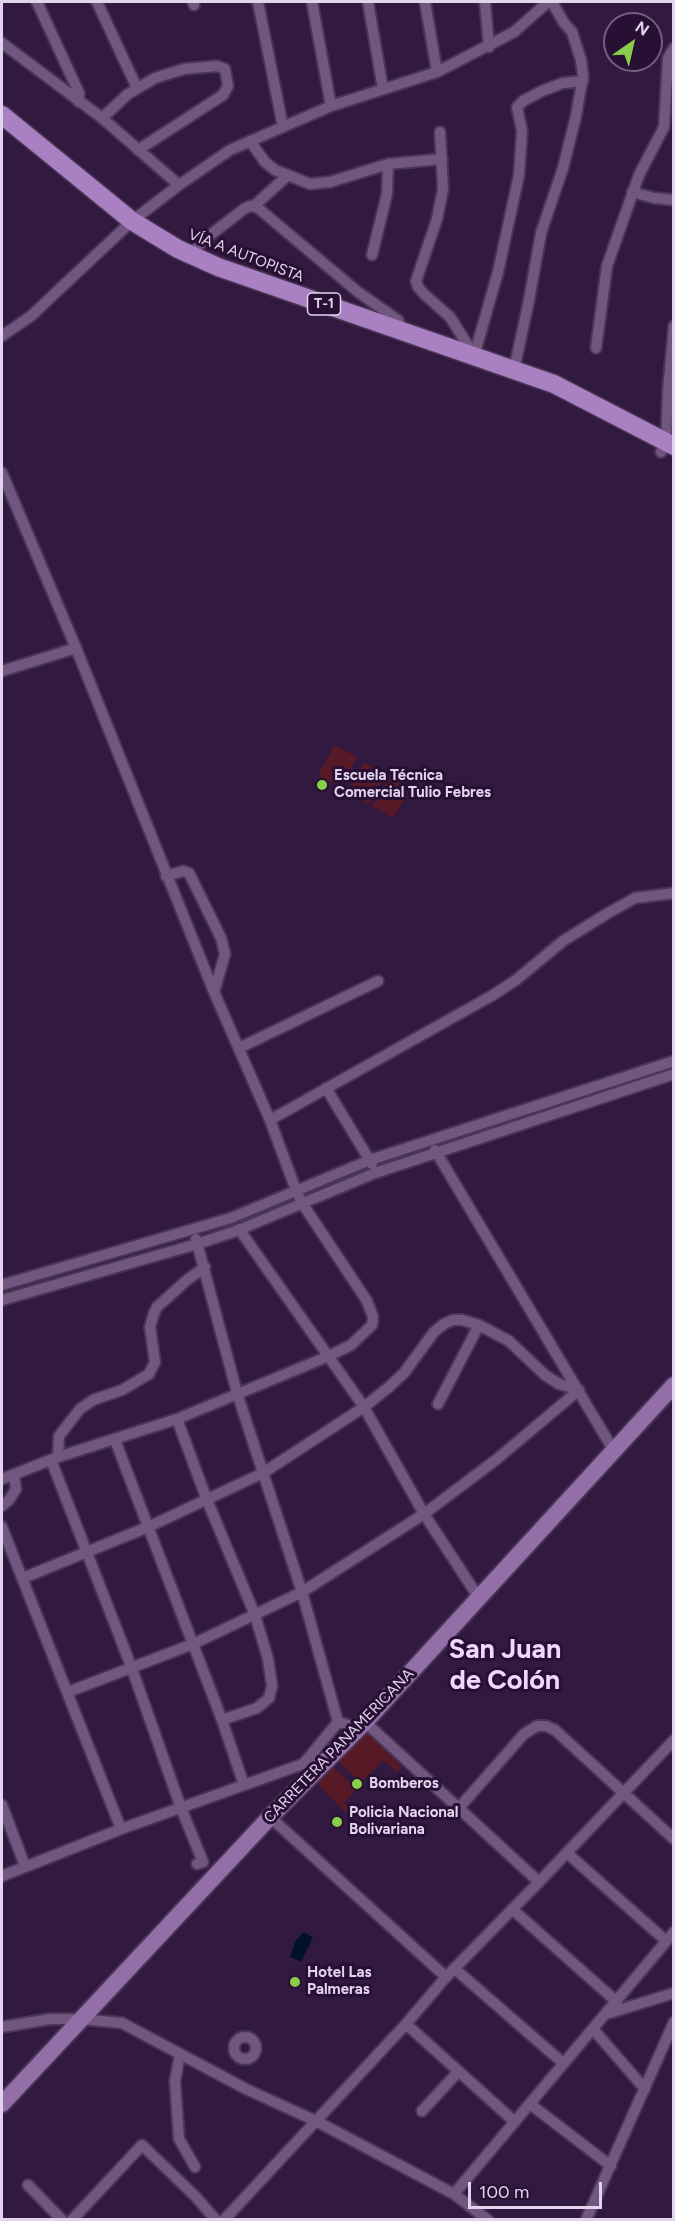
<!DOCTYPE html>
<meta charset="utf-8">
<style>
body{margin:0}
#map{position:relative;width:675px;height:2221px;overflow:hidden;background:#32193f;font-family:Figtree,sans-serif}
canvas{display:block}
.frame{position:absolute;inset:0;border:3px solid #e3d4ed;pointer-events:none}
.north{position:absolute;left:603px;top:12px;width:60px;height:60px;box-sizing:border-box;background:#280f34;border:2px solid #735e7e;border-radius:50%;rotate:34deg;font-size:16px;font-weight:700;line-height:24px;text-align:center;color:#e3d4ed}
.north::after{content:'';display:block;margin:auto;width:21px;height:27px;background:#89ce48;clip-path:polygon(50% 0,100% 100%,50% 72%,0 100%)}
.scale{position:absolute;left:468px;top:2182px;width:134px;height:27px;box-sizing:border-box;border:3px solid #e3d4ed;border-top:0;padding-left:8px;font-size:18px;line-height:21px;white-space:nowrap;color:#e3d4ed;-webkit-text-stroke:4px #280f34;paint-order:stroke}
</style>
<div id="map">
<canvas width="675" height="2221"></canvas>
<div class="frame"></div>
<div class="north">N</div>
<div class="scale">100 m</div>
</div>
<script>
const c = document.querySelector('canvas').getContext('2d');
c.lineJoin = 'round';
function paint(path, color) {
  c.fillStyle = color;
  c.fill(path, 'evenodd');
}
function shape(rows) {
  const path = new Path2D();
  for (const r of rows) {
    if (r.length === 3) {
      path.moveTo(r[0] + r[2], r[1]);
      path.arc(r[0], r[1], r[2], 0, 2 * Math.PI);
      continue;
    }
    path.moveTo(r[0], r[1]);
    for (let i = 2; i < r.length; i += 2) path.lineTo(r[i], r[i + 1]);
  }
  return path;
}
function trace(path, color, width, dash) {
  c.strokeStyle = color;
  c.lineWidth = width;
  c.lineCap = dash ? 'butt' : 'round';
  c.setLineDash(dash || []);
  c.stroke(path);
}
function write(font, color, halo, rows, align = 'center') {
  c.font = font + ' Figtree,sans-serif';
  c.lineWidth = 6;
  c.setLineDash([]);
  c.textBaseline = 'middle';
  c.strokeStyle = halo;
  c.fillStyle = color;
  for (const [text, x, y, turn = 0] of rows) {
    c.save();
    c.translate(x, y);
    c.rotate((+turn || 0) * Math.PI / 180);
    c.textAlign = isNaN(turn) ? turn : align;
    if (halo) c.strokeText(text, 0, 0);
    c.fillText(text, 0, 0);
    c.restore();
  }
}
const green = shape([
 [335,745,357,757,340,787,318,775],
 [364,762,386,774,369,804,347,792],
 [389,776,410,789,393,818,372,806],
 [366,1729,402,1767,397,1772,383,1760,361,1783,336,1760],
 [331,1765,356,1789,344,1803,351,1809,347,1813,315,1782]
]);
const water = shape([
 [303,1932,313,1937,301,1962,290,1957,295,1942]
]);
const street = shape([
 [37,2,79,93,79,102],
 [97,2,137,88],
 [193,2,194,5],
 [258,2,283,127],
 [312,2,331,106],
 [368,2,383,89],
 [425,2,437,72],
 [485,2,489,47],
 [2,43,102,118,179,185],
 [102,118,128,94,155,78,184,69,217,66,225,69,228,86,223,95,138,150],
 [440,132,443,189,437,219,416,281,418,287,424,294,450,317,474,355],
 [250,141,265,162,275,170,310,184,330,182,388,164,442,159],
 [632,192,654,198,674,200],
 [254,206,287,176],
 [190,255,205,239,244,209,250,206,258,208,358,292,398,320,402,331],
 [372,255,387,194,388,164],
 [2,336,31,316,132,221,179,185,230,150,331,106,437,72,514,32,548,2],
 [596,348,607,266,639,175,664,127,668,58,674,48],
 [474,356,498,272,519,175,522,131,517,107,523,101,542,91,563,83,583,81],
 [514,370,529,300,541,233,563,168,576,116,583,76,581,60,572,32,564,23,552,2],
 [661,452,666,442,668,390,674,326],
 [2,473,76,648,214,992,270,1120,296,1190,302,1203,367,1301,373,1317,372,1325,351,1345,329,1356,177,1419,58,1457,2,1479],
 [2,671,76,648],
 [166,876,183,871,189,873,221,938,225,954,214,992],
 [239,1048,378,981],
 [326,1088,372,1164],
 [270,1120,493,995,516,980,563,941,608,913,635,898,674,893],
 [435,1150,614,1451],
 [239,1229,364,1407,424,1514,479,1598],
 [196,1239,237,1393,302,1592,338,1722],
 [2,1285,231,1218,370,1160,674,1061],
 [2,1300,197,1244,236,1231,375,1173,674,1074],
 [438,1404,479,1325],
 [177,1419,207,1500,255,1615,268,1659,272,1686,269,1698,257,1708,222,1720],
 [115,1440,222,1720,244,1785],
 [58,1457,59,1436,80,1409,93,1400,122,1390,149,1374,155,1362,150,1327,154,1313,157,1307,187,1280,205,1267],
 [51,1460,131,1666,181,1808,203,1862,197,1864],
 [2,1506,9,1500,16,1489,14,1475],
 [2,1527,121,1829],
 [23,1578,148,1527,263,1473,364,1407,389,1387,404,1373,434,1332,444,1324,453,1320,462,1320,479,1325,509,1341,545,1375,559,1384,579,1390],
 [68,1692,193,1644,302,1592,424,1514,497,1459,579,1390],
 [365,1722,539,1882],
 [311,1760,311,1755,338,1722,355,1727,357,1731],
 [2,1805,25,1866],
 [458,1809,524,1734,537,1726,546,1726,555,1730,674,1839],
 [270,1817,446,1977],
 [567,1853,665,1940],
 [2,1876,121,1829,303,1764,311,1755],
 [512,1909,617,2002],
 [455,1969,563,2063],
 [606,2014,674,1993],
 [406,2024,515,2122],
 [2,2027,50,2019,80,2019,122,2023,246,2089,316,2121,454,2194,488,2220],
 [593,2029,645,2089],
 [245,2048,11],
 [180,2054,175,2081,179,2139,195,2167],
 [530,2104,611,2166],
 [422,2111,458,2072],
 [28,2185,62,2220],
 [454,2194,674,1932],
 [72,2220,142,2145,195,2196,216,2220],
 [224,2220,406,2024,446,1977,539,1882,674,1740],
 [586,2220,674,2022]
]);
const primary = shape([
 [2,2104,270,1817,365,1722,674,1385]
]);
const highway = shape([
 [2,115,132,221,178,249,218,267,554,384,674,446]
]);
const markers = [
 [322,785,6,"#89ce48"],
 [357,1784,6,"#89ce48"],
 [337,1822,6,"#89ce48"],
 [295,1982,6,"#89ce48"]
];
const shields = [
 [324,304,33]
];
const shieldNames = [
 ["T-1",324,304]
];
const streetNames = [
 ["VÍA A AUTOPISTA",246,256,21],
 ["CARRETERA PANAMERICANA",339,1746,-46]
];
const poiNames = [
 ["Escuela Técnica",334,776],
 ["Comercial Tulio Febres",334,793],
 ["Bomberos",369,1784],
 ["Policia Nacional",349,1813],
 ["Bolivariana",349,1830],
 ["Hotel Las",307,1973],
 ["Palmeras",307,1990]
];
const townNames = [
 ["San Juan",505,1650],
 ["de Colón",505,1681]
];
paint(green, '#571925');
paint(water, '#00122b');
trace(street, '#493555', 14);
trace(primary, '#493555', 20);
trace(highway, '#493555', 21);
trace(street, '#715680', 10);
trace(primary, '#936fa8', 16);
trace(highway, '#a980c2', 18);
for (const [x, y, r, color] of markers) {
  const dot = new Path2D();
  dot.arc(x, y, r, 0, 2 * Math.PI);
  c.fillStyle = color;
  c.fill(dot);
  trace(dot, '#280f34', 2);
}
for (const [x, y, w] of shields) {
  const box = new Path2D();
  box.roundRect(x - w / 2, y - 11, w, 22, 4.5);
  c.fillStyle = '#280f34';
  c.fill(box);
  trace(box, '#e3d4ed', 1.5);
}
write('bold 14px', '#e3d4ed', null, shieldNames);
write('15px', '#e3d4ed', '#280f34', streetNames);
write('bold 15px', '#e3d4ed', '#280f34', poiNames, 'left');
write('bold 27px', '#efd7fe', '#280f34', townNames);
</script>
